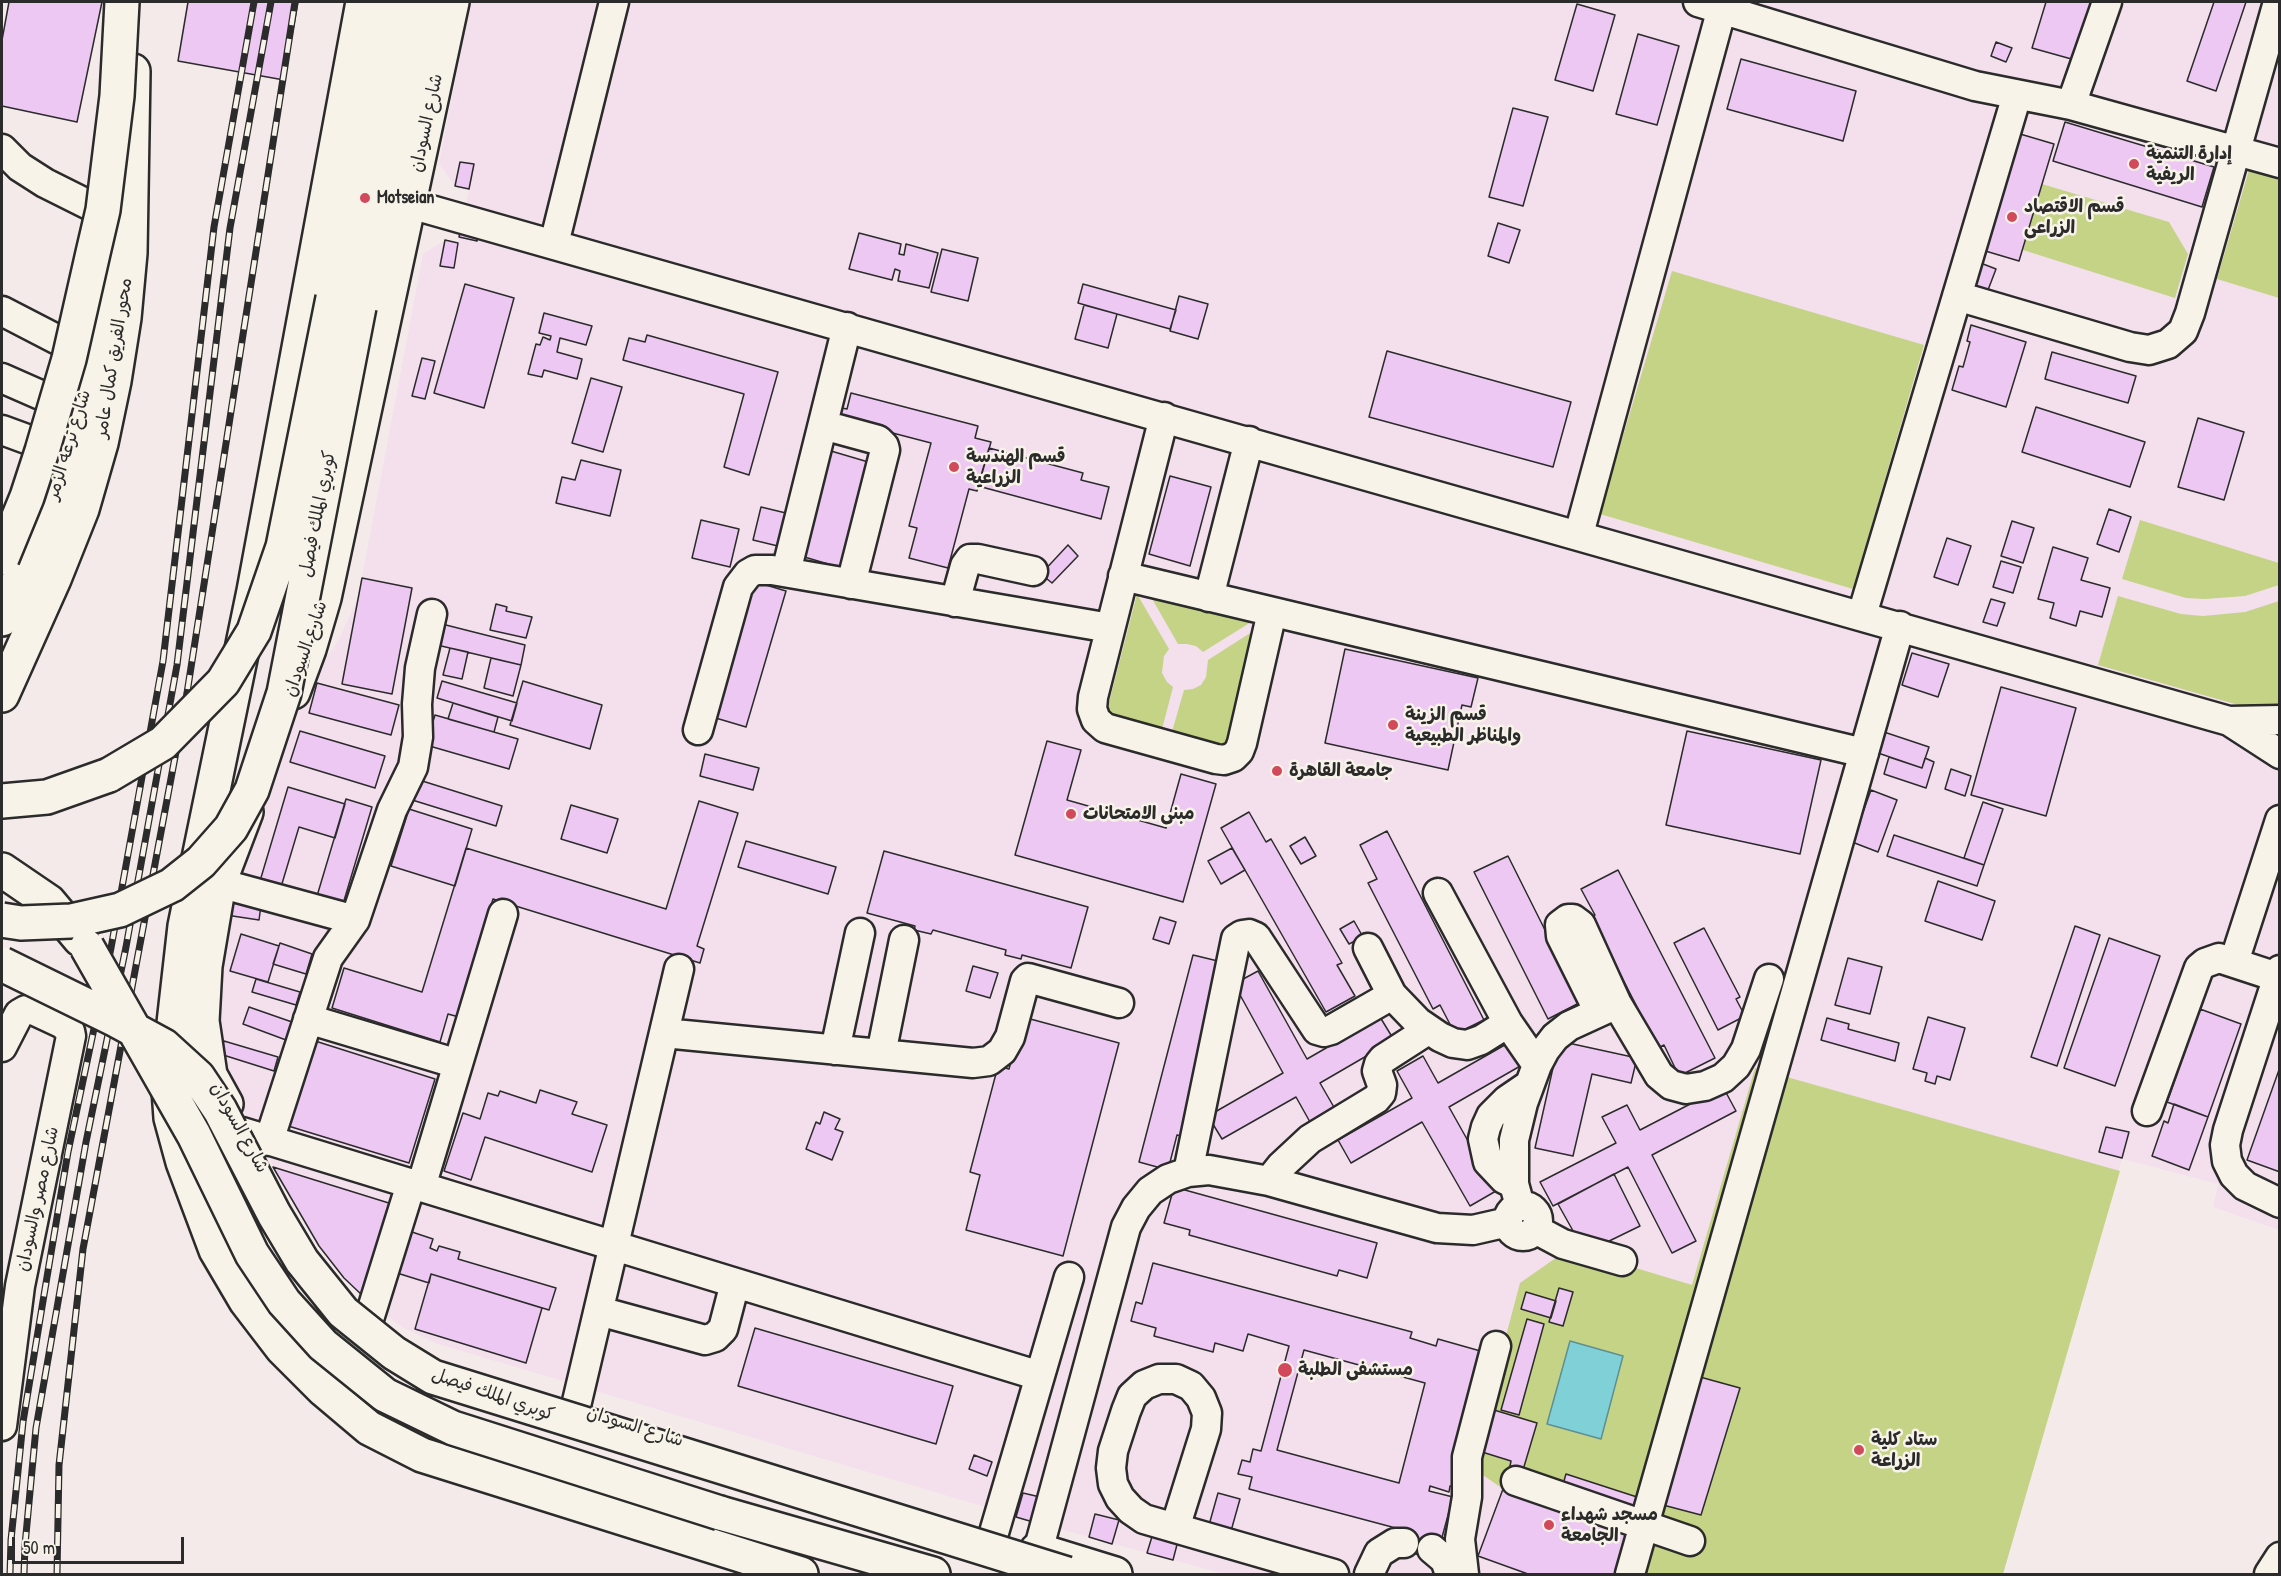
<!DOCTYPE html>
<meta charset="utf-8">
<style>
body{margin:0}
#map{position:relative;width:2281px;height:1576px;overflow:hidden;background:#f5eaea;font-family:"Patrick Hand",sans-serif}
canvas{display:block}
.frame{position:absolute;inset:0;border:3px solid #2b2b2b;pointer-events:none}
.scale{position:absolute;left:12px;top:1537px;width:172px;height:27px;box-sizing:border-box;border:3px solid #2b2b2b;border-top:0;padding-left:8px;font-size:18px;line-height:21px;white-space:nowrap;color:#2b2b2b;-webkit-text-stroke:4px #f7f3e8;paint-order:stroke}
</style>
<div id="map">
<canvas width="2281" height="1576"></canvas>
<div class="frame"></div>
<div class="scale">50 m</div>
</div>
<script>
const c = document.querySelector('canvas').getContext('2d');
c.lineJoin = 'round';
function paint(path, color) {
  c.fillStyle = color;
  c.fill(path, 'evenodd');
}
function shape(rows) {
  const path = new Path2D();
  for (const r of rows) {
    if (r.length === 3) {
      path.moveTo(r[0] + r[2], r[1]);
      path.arc(r[0], r[1], r[2], 0, 2 * Math.PI);
      continue;
    }
    path.moveTo(r[0], r[1]);
    for (let i = 2; i < r.length; i += 2) path.lineTo(r[i], r[i + 1]);
  }
  return path;
}
function trace(path, color, width, dash) {
  c.strokeStyle = color;
  c.lineWidth = width;
  c.lineCap = dash ? 'butt' : 'round';
  c.setLineDash(dash || []);
  c.stroke(path);
}
function write(font, color, halo, rows, align = 'center') {
  c.font = font + ' "Patrick Hand","Playpen Sans Arabic",sans-serif';
  c.lineWidth = 5;
  c.setLineDash([]);
  c.textBaseline = 'middle';
  c.strokeStyle = halo;
  c.fillStyle = color;
  for (const [text, x, y, turn = 0] of rows) {
    c.save();
    c.translate(x, y);
    c.rotate((+turn || 0) * Math.PI / 180);
    c.textAlign = isNaN(turn) ? turn : align;
    if (halo) c.strokeText(text, 0, 0);
    c.fillText(text, 0, 0);
    c.restore();
  }
}
const built = shape([
 [470,2,2279,2,2279,1230,2213,1207,2218,1184,2122,1159,2003,1574,1224,1574,1045,1525,435,1343,402,1327,380,1311,344,1278,319,1246,256,1136,217,1060,211,1021,226,915,246,840,301,702,319,669,338,641,358,598,423,254,445,240,458,242,469,189,455,186,439,164]
]);
const green = shape([
 [2249,170,2279,180,2279,298,2217,279],
 [2042,184,2169,222,2188,254,2175,298,2023,250],
 [1672,271,1924,345,1853,589,1600,514],
 [2140,520,2279,563,2279,585,2245,596,2205,599,2186,598,2122,579],
 [1147,590,1256,619,1203,652,1196,646,1187,644,1178,644],
 [1137,594,1169,649,1164,656,1162,673,1167,682,1173,687,1161,733,1105,718],
 [2118,596,2181,614,2203,616,2245,612,2279,601,2279,707,2256,710,2098,665],
 [1258,628,1227,750,1171,735,1184,690,1193,689,1201,685,1206,677,1208,660],
 [1755,1068,2120,1171,2003,1574,1620,1574,1564,1511,1503,1489,1480,1473,1474,1456,1520,1283,1570,1248,1692,1285]
]);
const water = shape([
 [1570,1341,1623,1356,1601,1439,1547,1424,1570,1341]
]);
const building = shape([
 [9,2,102,2,77,122,2,106,2,40,9,2],
 [188,2,298,2,284,80,178,61,188,2],
 [2046,2,2092,2,2075,60,2032,48,2046,2],
 [2214,2,2246,2,2216,91,2187,81,2214,2],
 [1577,4,1615,15,1593,91,1555,80,1577,4],
 [1638,34,1679,46,1657,125,1616,114,1638,34],
 [1996,42,2012,48,2006,62,1991,56,1996,42],
 [1741,59,1856,91,1843,141,1727,109,1741,59],
 [1513,108,1548,117,1523,206,1489,197,1513,108],
 [2065,122,2214,167,2202,207,2053,161,2065,122],
 [2010,131,2054,144,2019,261,1982,250,2010,131],
 [460,162,474,164,469,189,455,186,460,162],
 [1498,223,1520,230,1509,263,1488,256,1498,223],
 [462,224,480,227,477,241,459,237,462,224],
 [859,233,901,244,899,254,904,255,906,244,938,253,929,288,898,281,900,271,895,269,892,280,849,269,859,233],
 [445,240,458,243,454,268,440,266,445,240],
 [942,249,978,258,968,301,931,292,942,249],
 [1978,262,1996,269,1988,290,1970,283,1978,262],
 [465,284,514,298,484,408,434,393,465,284],
 [1083,284,1176,310,1170,329,1078,303,1083,284],
 [1179,296,1208,304,1198,339,1170,331,1179,296],
 [1084,305,1117,314,1108,348,1075,339,1084,305],
 [544,313,592,326,586,345,560,338,557,352,582,359,577,379,544,370,542,377,528,374,536,344,540,345,543,337,550,340,551,336,539,333,544,313],
 [1971,325,2026,342,2006,407,1952,390,1959,366,1963,367,1970,342,1967,341,1971,325],
 [647,335,778,372,749,475,724,467,744,394,623,360,629,338,645,342,647,335],
 [1387,351,1571,402,1553,467,1369,417,1387,351],
 [2052,352,2136,376,2128,403,2045,379,2052,352],
 [422,358,435,361,425,399,412,396,422,358],
 [591,378,622,387,603,452,572,443,591,378],
 [851,393,978,426,975,438,991,442,977,491,969,489,948,568,909,558,917,528,909,526,931,443,839,419,842,408,847,409,851,393],
 [2036,407,2145,442,2130,487,2022,452,2036,407],
 [2198,418,2244,432,2224,500,2178,487,2198,418],
 [989,448,1083,473,1081,480,1109,487,1101,519,978,486,989,448],
 [831,451,875,464,845,569,801,556,831,451],
 [581,460,621,470,610,516,556,503,562,477,575,480,581,460],
 [1170,476,1211,487,1190,566,1149,554,1170,476],
 [761,507,790,514,782,547,753,540,761,507],
 [2109,509,2131,517,2119,552,2097,544,2109,509],
 [701,520,739,529,730,567,692,558,701,520],
 [2012,521,2034,528,2023,563,2001,556,2012,521],
 [1947,538,1971,546,1958,585,1934,577,1947,538],
 [1068,545,1078,556,1052,583,1041,574,1068,545],
 [2053,547,2088,558,2081,580,2110,588,2102,617,2080,611,2076,626,2050,618,2054,603,2038,599,2053,547],
 [2001,561,2021,567,2013,593,1993,587,2001,561],
 [362,578,412,588,392,694,342,684,362,578],
 [749,580,786,591,746,727,709,716,749,580],
 [1991,599,2005,603,1997,626,1983,622,1991,599],
 [496,604,507,607,506,611,532,617,526,638,490,630,496,604],
 [438,623,525,645,521,665,433,644,438,623],
 [450,648,468,652,462,679,443,675,450,648],
 [1345,649,1478,678,1471,707,1462,705,1448,770,1325,743,1345,649],
 [1912,653,1949,664,1938,697,1902,685,1912,653],
 [491,658,521,665,513,696,484,688,491,658],
 [442,681,517,703,512,721,437,698,442,681],
 [523,681,602,705,590,749,510,725,523,681],
 [317,683,399,705,391,735,309,713,317,683],
 [2001,687,2076,708,2046,816,1971,795,2001,687],
 [453,703,498,717,494,732,448,719,453,703],
 [435,715,518,739,509,769,426,745,435,715],
 [300,731,385,756,375,788,290,762,300,731],
 [1687,731,1821,760,1800,854,1666,825,1687,731],
 [1884,732,1929,747,1922,768,1878,753,1884,732],
 [1047,741,1081,750,1067,800,1166,828,1181,774,1216,784,1183,902,1015,855,1047,741],
 [705,754,759,768,753,790,700,776,705,754],
 [1889,757,1922,768,1925,758,1934,762,1926,788,1884,774,1889,757],
 [1951,769,1971,776,1965,796,1945,789,1951,769],
 [416,779,502,806,496,826,409,799,416,779],
 [288,787,345,804,335,838,299,827,281,887,260,881,288,787],
 [1871,790,1897,800,1878,852,1852,842,1871,790],
 [346,799,372,807,343,904,317,896,346,799],
 [699,801,738,813,697,946,704,949,700,963,493,899,461,1006,466,1019,448,1014,440,1042,332,1008,344,968,422,992,466,848,666,909,699,801],
 [1983,802,2003,809,1984,865,1964,858,1983,802],
 [571,805,618,819,607,853,561,839,571,805],
 [409,809,472,829,455,886,391,866,409,809],
 [1249,812,1266,842,1271,839,1342,963,1337,965,1355,996,1326,1012,1221,828,1249,812],
 [1387,831,1484,1020,1455,1034,1440,1005,1433,1009,1368,883,1377,879,1360,845,1387,831],
 [1894,835,1984,865,1977,886,1887,856,1894,835],
 [1305,837,1316,856,1301,864,1290,846,1305,837],
 [746,841,836,867,828,894,738,867,746,841],
 [1232,848,1245,870,1221,884,1208,861,1232,848],
 [884,851,1088,907,1071,968,1022,955,1021,959,1005,955,1006,950,933,930,931,934,914,930,915,926,867,913,884,851],
 [1508,856,1581,1002,1548,1019,1474,872,1508,856],
 [1618,870,1715,1058,1679,1076,1664,1045,1658,1048,1591,917,1595,915,1581,889,1618,870],
 [1938,881,1995,901,1982,940,1925,921,1938,881],
 [230,893,262,898,259,920,226,915,230,893],
 [1160,917,1176,922,1169,944,1153,939,1160,917],
 [1354,921,1363,937,1349,944,1340,929,1354,921],
 [2075,926,2100,935,2057,1066,2031,1057,2075,926],
 [1704,928,1740,997,1736,999,1745,1016,1718,1030,1674,943,1704,928],
 [241,934,279,946,268,982,230,971,241,934],
 [2109,938,2160,956,2115,1086,2064,1068,2109,938],
 [280,943,312,954,306,974,273,964,280,943],
 [1193,955,1222,962,1181,1136,1177,1135,1168,1170,1139,1162,1193,955],
 [1848,958,1882,967,1870,1014,1835,1005,1848,958],
 [973,966,998,973,990,998,966,991,973,966],
 [1258,971,1307,1059,1380,1017,1394,1040,1320,1083,1335,1109,1310,1122,1296,1097,1222,1139,1208,1116,1283,1073,1234,984,1258,971],
 [256,979,300,992,296,1005,252,992,256,979],
 [249,1007,292,1022,286,1040,243,1024,249,1007],
 [2200,1009,2241,1024,2208,1117,2167,1102,2200,1009],
 [1023,1017,1119,1043,1063,1256,966,1230,980,1175,970,1172,998,1066,1009,1069,1023,1017],
 [1928,1017,1965,1028,1950,1080,1937,1076,1935,1084,1925,1081,1927,1073,1913,1069,1928,1017],
 [1827,1018,1849,1024,1848,1029,1899,1043,1895,1061,1821,1040,1827,1018],
 [312,1040,435,1079,409,1163,285,1125,312,1040],
 [224,1041,278,1057,274,1071,220,1054,224,1041],
 [1559,1041,1637,1058,1631,1083,1592,1074,1573,1156,1535,1148,1559,1041],
 [1510,1042,1522,1065,1449,1107,1496,1191,1470,1206,1422,1122,1351,1163,1338,1140,1412,1098,1397,1071,1423,1056,1438,1083,1510,1042],
 [2280,1067,2280,1172,2247,1160,2280,1067],
 [1723,1087,1736,1111,1652,1155,1696,1241,1672,1253,1628,1167,1553,1206,1540,1182,1616,1143,1602,1117,1627,1105,1640,1130,1723,1087],
 [540,1090,577,1102,572,1114,607,1125,592,1172,485,1137,471,1180,444,1171,463,1113,480,1119,488,1093,498,1096,500,1091,536,1103,540,1090],
 [2174,1104,2208,1117,2189,1170,2152,1156,2164,1121,2168,1123,2174,1104],
 [824,1112,840,1119,835,1129,843,1132,832,1160,806,1149,816,1122,820,1124,824,1112],
 [2106,1127,2129,1132,2122,1158,2099,1152,2106,1127],
 [273,1167,392,1204,364,1297,344,1278,319,1246,273,1167],
 [1614,1174,1640,1226,1601,1245,1577,1238,1558,1204,1614,1174],
 [1174,1187,1377,1243,1367,1278,1339,1270,1337,1276,1189,1235,1190,1230,1164,1223,1174,1187],
 [409,1231,433,1239,430,1248,437,1251,439,1246,460,1252,458,1259,556,1288,549,1310,431,1274,429,1283,397,1273,409,1231],
 [1153,1263,1412,1332,1410,1338,1436,1346,1438,1339,1491,1354,1455,1487,1450,1486,1449,1492,1430,1486,1429,1491,1453,1497,1441,1541,1430,1558,1402,1550,1407,1531,1249,1489,1252,1477,1238,1474,1242,1460,1250,1462,1253,1449,1261,1451,1289,1346,1248,1334,1243,1351,1215,1343,1213,1352,1154,1336,1156,1328,1131,1321,1136,1302,1142,1304,1153,1263],
 [1304,1350,1425,1383,1399,1483,1277,1450,1304,1350],
 [431,1274,542,1308,526,1363,415,1329,431,1274],
 [1559,1288,1573,1292,1563,1326,1549,1322,1559,1288],
 [1526,1292,1556,1301,1551,1318,1521,1309,1526,1292],
 [1527,1319,1544,1324,1519,1415,1501,1410,1527,1319],
 [755,1328,953,1386,936,1444,738,1386,755,1328],
 [1700,1377,1740,1388,1701,1515,1663,1505,1700,1377],
 [1494,1410,1537,1423,1523,1470,1510,1466,1511,1461,1482,1452,1494,1410],
 [974,1455,992,1462,987,1476,969,1469,974,1455],
 [1566,1474,1637,1497,1632,1514,1561,1491,1566,1474],
 [1503,1489,1635,1535,1620,1574,1528,1574,1478,1556,1503,1489],
 [1023,1493,1040,1497,1033,1522,1016,1517,1023,1493],
 [1218,1493,1240,1499,1231,1531,1209,1525,1218,1493],
 [1095,1514,1119,1520,1112,1544,1089,1537,1095,1514],
 [1154,1530,1179,1537,1173,1560,1147,1553,1154,1530]
]);
const minor = shape([
 [1698,2,1975,86,2071,105,2280,163],
 [2071,105,2107,2],
 [2,149,20,167,45,183,99,210],
 [410,204,2229,721,2280,754],
 [554,244,614,2],
 [1957,296,2130,347,2149,350,2168,344,2183,331,2190,313,2278,2],
 [2,311,62,342],
 [2,378,45,397],
 [1164,417,1093,697,1092,709,1096,720,1105,728,1216,759,1224,760,1233,757,1239,751,1242,743,1272,612],
 [823,425,878,440,884,446,885,450,851,584],
 [2,430,32,441],
 [1579,534,1722,8],
 [786,572,847,327],
 [1123,576,1864,753],
 [1209,597,1249,441],
 [955,602,965,566,970,559,978,559,1033,571],
 [1862,615,2017,95],
 [2229,721,2280,720],
 [698,730,738,587,748,574,755,570,772,570,1110,628],
 [219,883,355,920],
 [1438,893,1508,1023,1537,1065],
 [1368,948,1392,995,1418,1022,1440,1037,1453,1043,1467,1045,1481,1040,1508,1023],
 [2234,962,2280,820],
 [2280,970,2228,1130,2225,1145,2227,1161,2234,1175,2245,1186,2280,1203],
 [1599,1012,1561,936,1560,925,1568,919,1573,919,1581,925,1617,1004,1659,1075,1671,1085,1686,1089,1705,1086,1723,1078,1736,1066,1746,1049,1769,979],
 [308,1019,458,1064],
 [664,1033,973,1063,989,1061,1002,1051,1010,1037,1025,981,1028,978,1119,1003],
 [2,1047,19,1014,26,1010,33,1010,63,1024,70,1031,71,1036,20,1286,2,1426],
 [835,1050,860,933],
 [881,1054,904,940],
 [2147,1111,2199,968,2205,963,2219,958,2280,978],
 [242,1132,1040,1376],
 [269,1141,328,958,355,920,392,810,413,767,418,737,417,704,420,668,432,614],
 [1188,1172,1236,939,1242,935,1249,934,1256,937,1317,1030,1324,1032,1331,1030,1392,995],
 [1269,1181,1281,1166,1310,1139,1376,1099,1381,1093,1382,1085,1377,1071,1379,1064,1383,1059,1428,1030],
 [1514,1184,1504,1179,1488,1162,1483,1139,1486,1127,1491,1116,1507,1100,1529,1085],
 [421,1187,503,914],
 [1520,1206,1514,1184,1514,1140,1523,1103,1537,1065,1545,1050,1555,1037,1569,1026,1617,1004],
 [1523,1221,15],
 [1535,1229,1563,1244,1622,1261],
 [599,1311,705,1340,715,1337,723,1329,735,1283],
 [369,1319,411,1184],
 [575,1410,679,969],
 [1516,1481,1690,1541],
 [1175,1528,1206,1429,1207,1413,1201,1398,1191,1386,1176,1379,1159,1379,1144,1385,1132,1396,1126,1411,1113,1451,1111,1468,1113,1484,1120,1498,1131,1510,1144,1519,1175,1528,1334,1574],
 [993,1536,1069,1277],
 [1432,1549,1445,1560,1450,1574],
 [1038,1551,1126,1227,1136,1208,1150,1191,1168,1179,1188,1172,1209,1170,1269,1181,1437,1228,1473,1230,1508,1222],
 [1369,1574,1379,1553,1395,1543,1404,1543],
 [1464,1574,1460,1539,1467,1497,1467,1457,1496,1346],
 [1630,1574,1900,626],
 [2269,1574,2280,1557]
]);
const major = shape([
 [363,2,254,591,185,926,168,1076,171,1118,183,1162,216,1250,246,1301,282,1348,324,1390,369,1428,422,1455,801,1574],
 [333,298,392,2],
 [359,307,420,2],
 [2,619,47,516,77,425,93,359,119,218,115,204],
 [293,692,309,649,324,598,452,2],
 [2,801,47,797,109,775],
 [2,870,49,902,80,939],
 [226,1104,210,1075,202,1021,205,966,219,883,246,812],
 [720,1513,933,1574],
 [1037,1550,1115,1574]
]);
const highway = shape([
 [2,695,54,579,82,509,101,443,114,381,124,318,130,253,133,71]
]);
const rail = shape([
 [10,1574,11,1540,23,1422,47,1277,68,1152,111,948,163,661,214,227,254,2],
 [24,1574,25,1545,36,1428,86,1142,126,947,177,665,230,228,271,2],
 [57,1574,59,1465,83,1249,187,693,295,2]
]);
const majorBridge = shape([
 [109,775,163,743,223,682,254,631,283,547,333,298],
 [2,920,21,923,71,921,120,910,172,885,201,862,231,828,252,790,284,693,359,307],
 [87,947,194,1135,252,1254,284,1302,323,1345,385,1395,453,1428,720,1513],
 [2,964,116,1020,164,1046,198,1077,220,1110,274,1214,302,1261,343,1312,394,1353,433,1377,1067,1574]
]);
const highwayBridge = shape([
 [2,558,27,497,42,451,69,359,93,253,103,210,117,96,122,2]
]);
const markers = [
 [2134,164,6,"#d1495b"],
 [365,198,6,"#d1495b"],
 [2012,217,6,"#d1495b"],
 [954,467,6,"#d1495b"],
 [1393,725,6,"#d1495b"],
 [1277,771,6,"#d1495b"],
 [1071,814,6,"#d1495b"],
 [1285,1370,8,"#d1495b"],
 [1859,1450,6,"#d1495b"],
 [1549,1525,6,"#d1495b"]
];
const streetNames = [
 ["شارع السودان",427,123,-78],
 ["محور الفريق كمال عامر",114,358,-81],
 ["شارع ترعه الزمر",69,445,-73],
 ["كوبري الملك فيصل",318,514,-79],
 ["شارع السودان",306,649,-71],
 ["شارع السودان",239,1128,61],
 ["شارع مصر والسودان",38,1199,-78],
 ["كوبري الملك فيصل",493,1395,19],
 ["شارع السودان",635,1427,17]
];
const poiNames = [
 ["إدارة التنمية",2146,154],
 ["الريفية",2146,175],
 ["Motseian",377,198],
 ["قسم الاقتصاد",2024,207],
 ["الزراعى",2024,228],
 ["قسم الهندسة",966,457],
 ["الزراعية",966,478],
 ["قسم الزينة",1405,715],
 ["والمناظر الطبيعية",1405,736],
 ["جامعة القاهرة",1289,771],
 ["مبنى الامتحانات",1083,814],
 ["مستشفى الطلبة",1298,1370],
 ["ستاد كلية",1871,1440],
 ["الزراعة",1871,1461],
 ["مسجد شهداء",1561,1515],
 ["الجامعة",1561,1536]
];
paint(built, '#f3e0ec');
paint(green, '#c5d387');
paint(water, '#80d1d7');
trace(water, '#5e8f92', 1.5);
paint(building, '#edc8f2');
trace(building, '#2b2b2b', 1.5);
trace(minor, '#2b2b2b', 33);
trace(major, '#2b2b2b', 38);
trace(highway, '#2b2b2b', 38);
trace(minor, '#f7f3e8', 28);
trace(major, '#f7f3e8', 33);
trace(highway, '#f7f3e8', 33);
trace(rail, '#2b2b2b', 7);
trace(rail, '#f7f3e8', 4.5, [14]);
trace(majorBridge, '#2b2b2b', 38, []);
trace(highwayBridge, '#2b2b2b', 38, []);
trace(majorBridge, '#f7f3e8', 33);
trace(highwayBridge, '#f7f3e8', 33);
for (const [x, y, r, color] of markers) {
  const dot = new Path2D();
  dot.arc(x, y, r, 0, 2 * Math.PI);
  c.fillStyle = color;
  c.fill(dot);
  trace(dot, '#f7f3e8', 2);
}
write('18px', '#2b2b2b', '#f7f3e8', streetNames);
write('bold 18px', '#2b2b2b', '#f7f3e8', poiNames, 'left');
</script>
